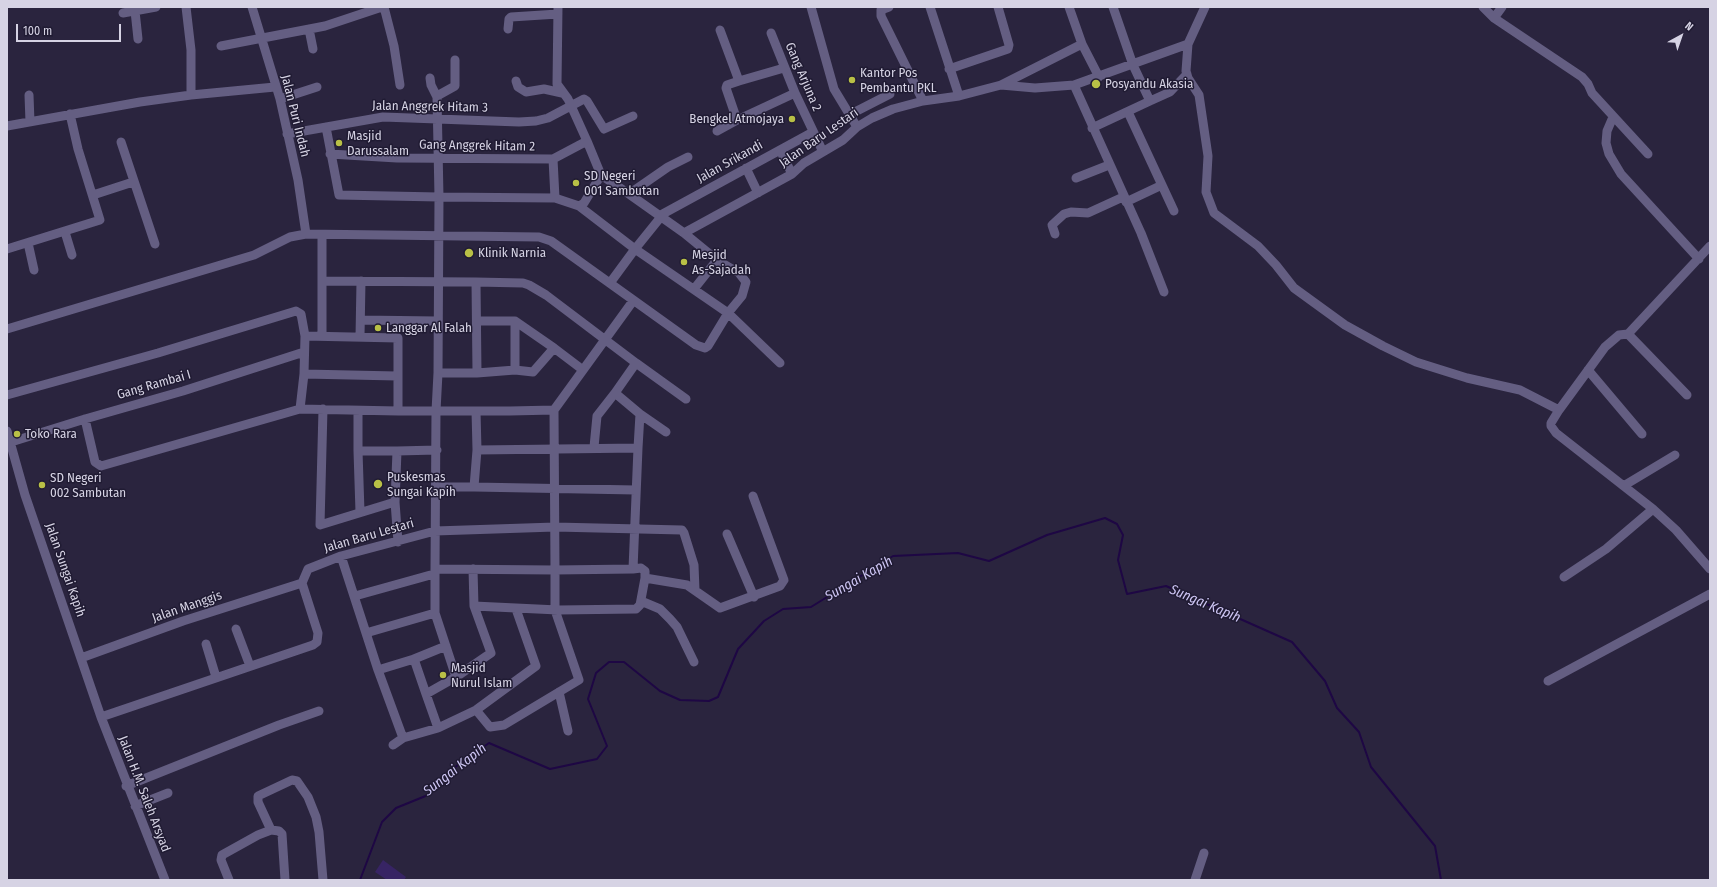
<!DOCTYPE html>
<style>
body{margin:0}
#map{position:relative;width:1717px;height:887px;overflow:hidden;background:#2a243e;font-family:"Fira Sans Condensed",sans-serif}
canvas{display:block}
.frame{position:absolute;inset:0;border:8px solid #d6d3e4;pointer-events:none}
.north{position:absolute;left:1661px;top:16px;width:40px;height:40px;-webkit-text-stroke:3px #201b33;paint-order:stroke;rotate:40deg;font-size:11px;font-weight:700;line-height:16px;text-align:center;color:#d6d3e4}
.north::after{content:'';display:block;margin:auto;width:14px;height:18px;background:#d6d3e4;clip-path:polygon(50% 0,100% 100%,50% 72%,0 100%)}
.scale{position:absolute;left:16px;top:24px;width:105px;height:18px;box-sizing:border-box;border:2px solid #d6d3e4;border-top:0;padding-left:5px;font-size:12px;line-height:14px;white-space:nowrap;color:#d6d3e4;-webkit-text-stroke:3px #201b33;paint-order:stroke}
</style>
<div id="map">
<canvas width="1717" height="887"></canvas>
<div class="frame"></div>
<div class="north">N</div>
<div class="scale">100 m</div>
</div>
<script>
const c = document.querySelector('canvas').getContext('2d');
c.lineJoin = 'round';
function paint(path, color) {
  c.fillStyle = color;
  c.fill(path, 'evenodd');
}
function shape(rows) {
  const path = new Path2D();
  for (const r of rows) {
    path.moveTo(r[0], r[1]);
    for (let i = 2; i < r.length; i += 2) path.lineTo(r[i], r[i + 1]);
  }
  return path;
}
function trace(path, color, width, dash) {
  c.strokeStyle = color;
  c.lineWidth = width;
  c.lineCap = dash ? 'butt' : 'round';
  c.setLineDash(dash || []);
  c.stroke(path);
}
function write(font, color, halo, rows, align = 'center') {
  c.font = font + ' "Fira Sans Condensed",sans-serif';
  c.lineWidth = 3;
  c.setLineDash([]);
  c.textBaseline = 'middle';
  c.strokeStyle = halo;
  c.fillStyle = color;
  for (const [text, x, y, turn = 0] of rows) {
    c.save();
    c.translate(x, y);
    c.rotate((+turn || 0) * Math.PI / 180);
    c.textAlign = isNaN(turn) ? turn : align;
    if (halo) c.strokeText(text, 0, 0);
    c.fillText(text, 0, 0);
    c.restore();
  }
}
const green = shape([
 [383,860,406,877,404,880,387,880,375,872]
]);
const stream = shape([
 [360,880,382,822,396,808,428,795,451,770,489,743,550,769,597,759,607,746,588,699,596,673,609,662,624,662,660,691,680,700,709,701,718,697,738,649,764,621,783,609,811,607,893,556,958,553,989,561,1047,535,1105,518,1117,524,1123,535,1118,560,1127,594,1166,586,1292,642,1325,681,1337,708,1359,732,1371,767,1435,846,1441,880]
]);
const minor = shape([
 [186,7,191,50,191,95],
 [252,7,280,99,298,180,306,234],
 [384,7,394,46,400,85],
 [558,7,557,84,568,99,587,141],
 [811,7,834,89,857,127],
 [889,7,881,10,881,16,923,101],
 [930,7,959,96],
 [1069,7,1082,44,1099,77],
 [1205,7,1188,44,1186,71,1188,78,1199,95,1208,156,1206,192,1214,213,1258,246,1276,265,1294,288,1345,325,1383,346,1416,362,1467,378,1520,390,1559,410,1551,423,1551,426,1556,433,1653,509,1676,530,1710,569],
 [1483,7,1494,18,1582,77,1588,84,1592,93,1648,154],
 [135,11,138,39],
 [123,13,156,7],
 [1494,18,1502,7],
 [309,29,313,49],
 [508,29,509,19,511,17,558,14],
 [720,30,739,81,784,68],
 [771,33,795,93,823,152],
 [221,46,325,26,382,7],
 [949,69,1008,49,1009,45,998,7],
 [516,81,518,87,526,92,544,89,562,93],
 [739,81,727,85,726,88,737,120,795,93],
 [1001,85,1082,44],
 [1074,85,1141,233,1164,292],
 [29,95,30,122],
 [437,96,455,86,455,60],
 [280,99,317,87],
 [1150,101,1170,92,1187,74],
 [1128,112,1174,211],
 [849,115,890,94],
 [1613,117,1607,131,1606,143,1609,154,1621,174,1699,259],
 [7,126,140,102,191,95,275,87],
 [326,127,339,195,439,197,437,97,431,85,430,78],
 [1092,128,1150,101,1133,65,1113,7],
 [717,131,737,120],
 [287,134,383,117,519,122,536,121,548,118,584,99,587,101,604,129,633,116],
 [121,142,155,244],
 [780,150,792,174],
 [330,154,397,158,553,159],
 [746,168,758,193],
 [1076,178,1109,165],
 [93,195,133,182],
 [555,198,553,159,587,141,601,175],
 [1126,202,1162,185],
 [579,206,584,203,601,175,629,194],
 [659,216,813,132],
 [660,218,635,249,728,313,780,363],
 [65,232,72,255],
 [684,233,629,194,668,167,688,157],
 [1055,234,1052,225,1064,214,1071,212,1088,213,1123,197],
 [28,243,34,270],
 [7,249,100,220,78,149,70,114],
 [322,281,476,282,523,283,529,285,546,295,636,363,615,393],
 [476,282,477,373],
 [694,289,717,260],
 [361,320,437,321],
 [477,321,515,321],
 [7,329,254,255,290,237,306,234,539,237,551,241,696,345,705,348,708,346,728,313,742,296,746,282,739,273,717,260,684,233,792,174,804,163,843,140,857,127,872,118,893,109,923,101,959,96,1001,85,1035,88,1074,85,1188,44],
 [1628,334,1687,395],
 [305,336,398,338,398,411],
 [322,336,322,235],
 [360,337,361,281],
 [636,363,686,399],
 [515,370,515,321,554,348],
 [583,370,633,301],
 [1588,370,1642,434],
 [438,373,477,373,515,370,533,372,554,348,583,370,554,410],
 [304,374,397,376],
 [7,395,158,353,296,311,301,314,305,336,304,374,300,409],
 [323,409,320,525,395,502,398,542],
 [1559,410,1605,347,1619,335,1628,334,1710,246],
 [358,411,358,451],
 [476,411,477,450,474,487,636,490],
 [640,414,666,432],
 [85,419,95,462,101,466,300,409,398,411,510,411,554,410,555,570,435,569,436,411,438,373,439,197,555,198,579,206,635,249,610,283],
 [7,431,25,495,101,717,165,880],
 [11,442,85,419,183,391,304,352],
 [477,450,638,448,640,414,615,393,597,416,594,447],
 [397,451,437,450],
 [1625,485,1675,455],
 [437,487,474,487],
 [360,512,358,451,397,451,395,502],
 [727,534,754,597],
 [341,556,378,670],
 [435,569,435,613,456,677,491,653,474,606],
 [473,569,474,606,558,610,636,609,640,605,645,578,645,571,641,568,633,569],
 [1564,577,1606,549,1653,509],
 [645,578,687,585,720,608,780,586,784,580,753,496],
 [355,596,434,574],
 [641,601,660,609,670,619,677,627,694,662],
 [236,629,250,666],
 [366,633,435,613],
 [206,644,216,677],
 [81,658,183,621,302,583],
 [414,659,446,646],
 [1548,681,1710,594],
 [559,692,568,731],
 [476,710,490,727,504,725,579,680,555,610,555,570,633,569,638,448],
 [101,717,313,645,317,642,318,633,302,583,308,569,341,556,435,531,555,527,682,530,684,533,694,565,695,590],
 [438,728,476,710,536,666,516,609],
 [403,738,378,670,414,659,426,694],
 [393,745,403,738,438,728,426,694,456,677],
 [126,786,279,725,319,711],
 [135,806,168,793],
 [271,830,258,802,258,796,292,780,297,781,308,797,316,817,319,832,323,880],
 [229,880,221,860,222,855,258,835,271,830,279,831,282,834,285,880],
 [1195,880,1204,853]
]);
const markers = [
 [852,80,4,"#b9c046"],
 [1096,84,5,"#b9c046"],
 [792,119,4,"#b9c046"],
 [339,143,4,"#b9c046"],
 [576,183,4,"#b9c046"],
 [469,253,5,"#b9c046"],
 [684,262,4,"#b9c046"],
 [378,328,4,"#b9c046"],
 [17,434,4,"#b9c046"],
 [378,484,5,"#b9c046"],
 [42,485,4,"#b9c046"],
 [443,675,4,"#b9c046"]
];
const poiNames = [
 ["Kantor Pos",860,73],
 ["Pembantu PKL",860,88],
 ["Posyandu Akasia",1105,84],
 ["Bengkel Atmojaya",784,119,"right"],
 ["Masjid",347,136],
 ["Darussalam",347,151],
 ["SD Negeri",584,176],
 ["001 Sambutan",584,191],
 ["Klinik Narnia",478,253],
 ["Mesjid",692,255],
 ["As-Sajadah",692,270],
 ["Langgar Al Falah",386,328],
 ["Toko Rara",25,434],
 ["Puskesmas",387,477],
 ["Sungai Kapih",387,492],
 ["SD Negeri",50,478],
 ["002 Sambutan",50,493],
 ["Masjid",451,668],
 ["Nurul Islam",451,683]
];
const streetNames = [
 ["Gang Arjuna 2",803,77,67],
 ["Jalan Anggrek Hitam 3",430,107,1],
 ["Jalan Puri Indah",295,116,76],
 ["Jalan Baru Lestari",819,138,-35],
 ["Gang Anggrek Hitam 2",477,146,1],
 ["Jalan Srikandi",730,162,-29],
 ["Gang Rambai I",154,385,-16],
 ["Jalan Baru Lestari",369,536,-16],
 ["Jalan Sungai Kapih",65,570,71],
 ["Jalan Manggis",187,607,-19],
 ["Jalan H.M. Saleh Arsyad",144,794,69]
];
const waterNames = [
 ["Sungai Kapih",859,579,-30],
 ["Sungai Kapih",1205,604,23],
 ["Sungai Kapih",455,770,-38]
];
paint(green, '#372464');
trace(stream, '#1e0744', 2);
trace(minor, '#645e82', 9);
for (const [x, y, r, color] of markers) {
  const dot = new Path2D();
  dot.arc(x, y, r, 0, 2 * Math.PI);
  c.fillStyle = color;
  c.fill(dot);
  trace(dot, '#201b33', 1.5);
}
write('13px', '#d6d3e4', '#201b33', poiNames, 'left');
write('13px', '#d6d3e4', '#201b33', streetNames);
write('italic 14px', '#cdc5f3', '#201b33', waterNames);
</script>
